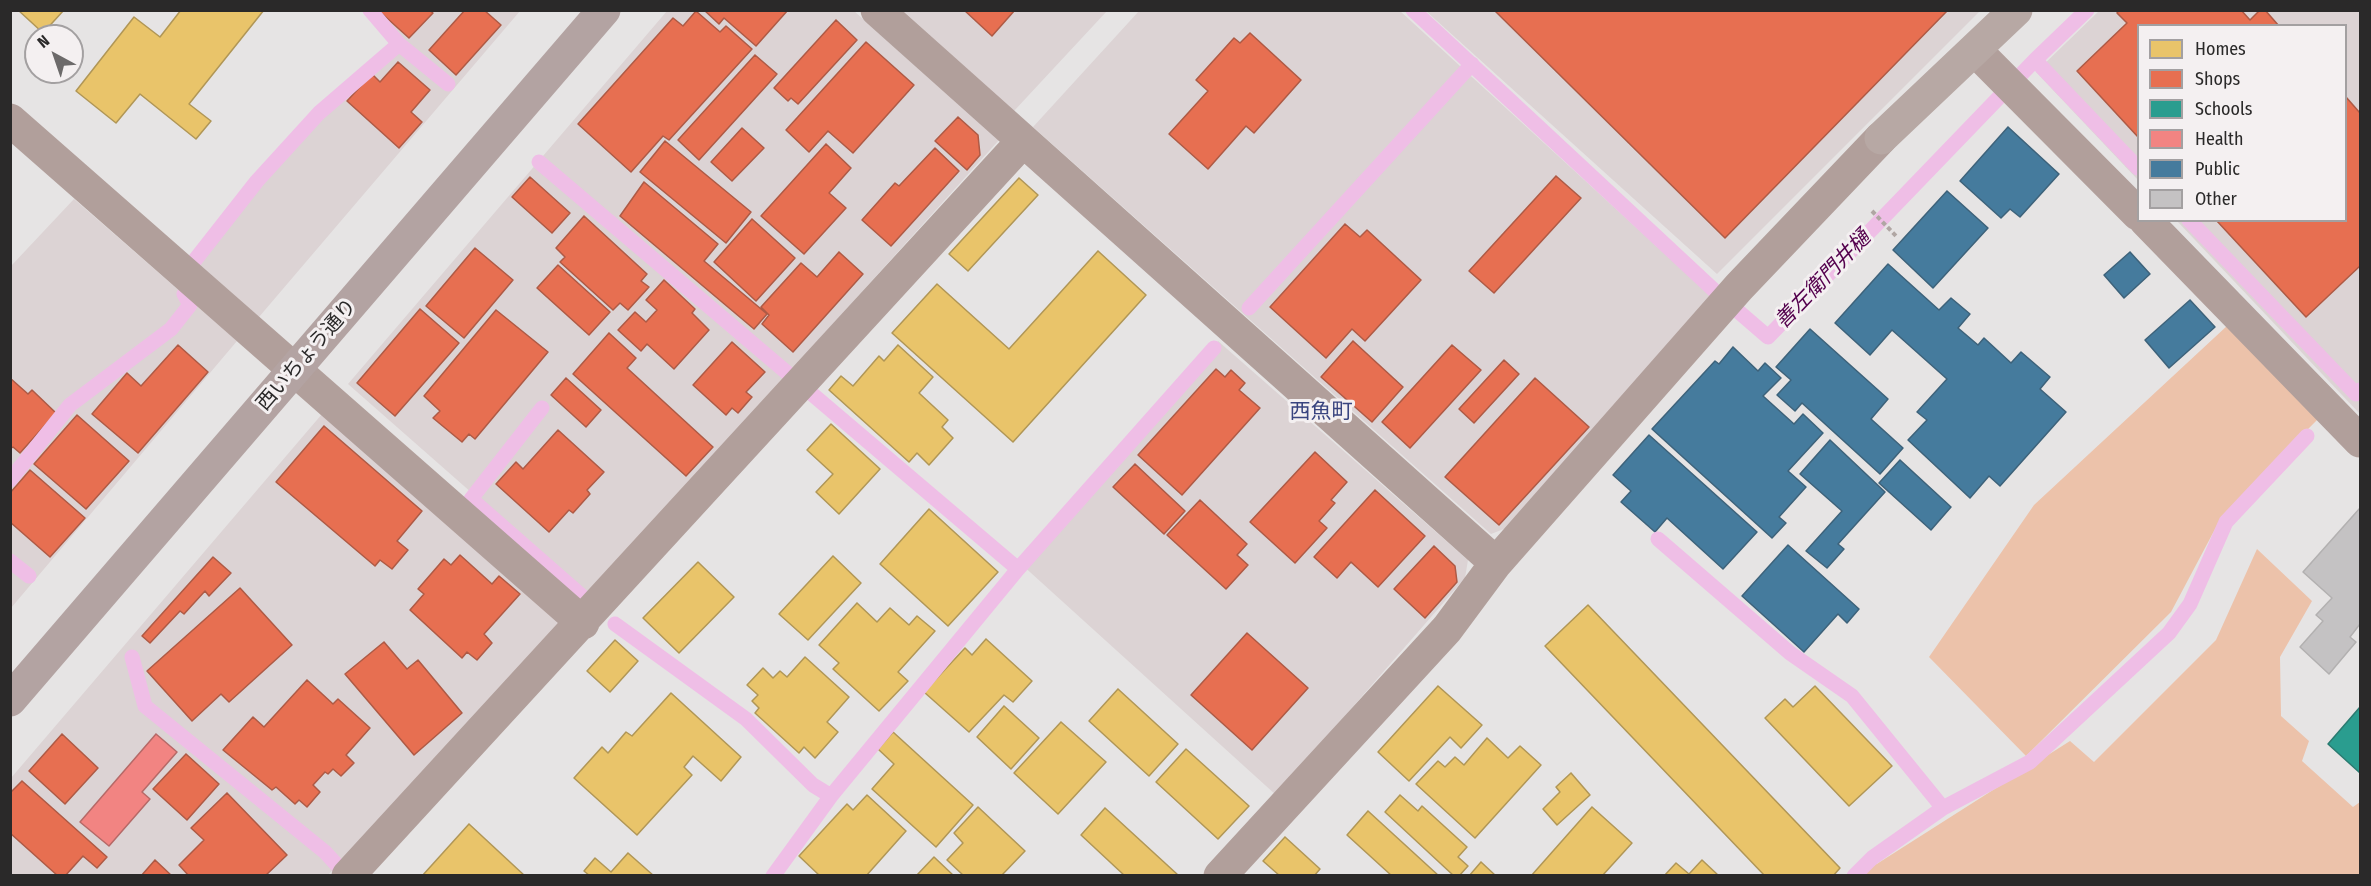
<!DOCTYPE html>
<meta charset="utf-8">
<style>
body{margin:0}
#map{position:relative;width:2371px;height:886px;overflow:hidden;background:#e6e4e4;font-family:"Fira Sans Condensed",sans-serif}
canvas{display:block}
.frame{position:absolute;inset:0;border:12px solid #2a2929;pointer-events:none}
.legend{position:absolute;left:2137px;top:24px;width:210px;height:198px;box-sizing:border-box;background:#f4f0f1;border:2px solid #a3a0a1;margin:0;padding:8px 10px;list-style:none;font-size:18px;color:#2a2929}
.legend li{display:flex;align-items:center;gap:12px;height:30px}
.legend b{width:30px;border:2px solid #a3a0a1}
.north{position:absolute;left:24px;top:24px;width:60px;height:60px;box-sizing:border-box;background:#f4f0f1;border:2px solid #a3a0a1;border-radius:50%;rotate:320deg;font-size:16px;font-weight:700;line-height:24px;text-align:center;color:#2a2929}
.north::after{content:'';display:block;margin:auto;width:21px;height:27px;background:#6c6a6a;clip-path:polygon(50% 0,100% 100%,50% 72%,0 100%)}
</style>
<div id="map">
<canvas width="2371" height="886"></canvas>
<div class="frame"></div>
<ul class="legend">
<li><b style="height:16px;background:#e9c46a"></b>Homes</li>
<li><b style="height:16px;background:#e76f51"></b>Shops</li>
<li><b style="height:16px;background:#2a9d8f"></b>Schools</li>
<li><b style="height:16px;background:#f28482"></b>Health</li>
<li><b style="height:16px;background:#457b9d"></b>Public</li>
<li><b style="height:16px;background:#c4c2c3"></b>Other</li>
</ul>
<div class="north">N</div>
</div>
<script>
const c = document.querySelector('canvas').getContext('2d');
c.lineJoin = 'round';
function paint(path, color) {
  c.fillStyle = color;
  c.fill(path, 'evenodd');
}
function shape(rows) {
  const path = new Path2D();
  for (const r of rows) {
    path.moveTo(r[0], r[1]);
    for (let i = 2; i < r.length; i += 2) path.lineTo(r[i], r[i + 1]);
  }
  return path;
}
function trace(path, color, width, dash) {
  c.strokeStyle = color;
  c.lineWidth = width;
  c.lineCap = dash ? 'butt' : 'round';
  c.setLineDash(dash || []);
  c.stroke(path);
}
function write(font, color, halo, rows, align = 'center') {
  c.font = font + ' "Fira Sans Condensed","Noto Sans JP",sans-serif';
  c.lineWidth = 6;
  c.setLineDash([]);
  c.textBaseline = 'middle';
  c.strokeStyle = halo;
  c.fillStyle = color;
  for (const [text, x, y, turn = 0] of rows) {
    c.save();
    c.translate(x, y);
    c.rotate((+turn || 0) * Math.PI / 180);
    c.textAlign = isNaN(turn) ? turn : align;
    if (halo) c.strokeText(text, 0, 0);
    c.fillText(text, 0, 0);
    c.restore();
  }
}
const built = shape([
 [362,11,520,11,259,317,192,258,253,179,314,113,393,44],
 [667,11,854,11,999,140,588,595,348,384],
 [903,11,1107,11,1014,111],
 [1139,11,1400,11,1712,297,1509,527,1491,534,1033,127],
 [1426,11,1980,11,1717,274],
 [2099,11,2360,11,2360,414,2177,221,2346,220,2346,26,2138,26,2138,180,2036,72],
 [74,199,237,341,11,608,11,266],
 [1218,341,1468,560,1465,578,1276,795,1020,563],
 [322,414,564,625,328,875,11,876,11,778]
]);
const green = shape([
 [2228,325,2318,419,2222,516,2171,612,2026,756,1929,657,2034,505],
 [2257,549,2312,601,2280,657,2281,716,2309,741,2302,761,2353,807,2360,802,2360,875,1863,875,1872,867,2070,741,2094,762,2216,640]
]);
const homes = shape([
 [18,10,64,10,43,33,18,10],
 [181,10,264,10,189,104,211,121,196,139,140,94,116,123,76,91,134,17,160,37,181,10],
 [1019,178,1038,195,968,271,949,254,1019,178],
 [1098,251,1146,295,1013,442,892,333,937,284,1009,349,1098,251],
 [898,345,933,377,919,393,948,420,942,427,953,438,929,465,917,453,909,462,829,390,841,376,853,386,879,356,884,361,898,345],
 [831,424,880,469,839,514,816,492,833,474,807,450,831,424],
 [929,509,998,572,948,626,880,564,929,509],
 [833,556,861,583,808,640,779,614,833,556],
 [698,562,734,597,679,653,643,618,698,562],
 [857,603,877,622,890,608,909,625,917,616,935,631,898,672,908,681,879,711,833,669,839,663,819,645,857,603],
 [1588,605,1840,868,1833,876,1765,876,1545,646,1588,605],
 [986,639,1032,681,1013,702,1004,695,969,732,924,692,965,648,972,655,986,639],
 [615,640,638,661,610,692,587,671,615,640],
 [805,657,849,697,827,722,838,732,815,758,804,747,799,753,755,713,759,708,752,701,758,695,747,685,763,668,773,678,780,671,787,677,805,657],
 [1438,686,1482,725,1461,748,1450,737,1409,781,1378,752,1438,686],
 [1815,686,1892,766,1849,806,1765,718,1785,699,1793,707,1815,686],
 [1118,689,1178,744,1149,776,1089,721,1118,689],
 [671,693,741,757,721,781,693,756,684,767,692,775,637,835,574,778,602,747,608,753,626,732,632,736,671,693],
 [1004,706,1039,738,1011,769,977,737,1004,706],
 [1061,722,1106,762,1058,814,1014,773,1061,722],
 [893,732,973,805,936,847,872,789,894,764,878,749,893,732],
 [1487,738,1508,758,1520,746,1541,765,1475,838,1416,784,1438,761,1445,767,1455,757,1464,765,1487,738],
 [1186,749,1249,806,1218,839,1156,782,1186,749],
 [1571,773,1590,795,1557,825,1543,809,1560,792,1556,787,1571,773],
 [867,795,906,831,866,876,820,876,799,856,847,804,853,810,867,795],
 [1400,795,1418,811,1422,806,1467,847,1458,857,1468,866,1459,876,1454,876,1385,812,1400,795],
 [978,807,1025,851,1001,876,964,876,947,860,963,843,954,833,978,807],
 [1592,807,1632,843,1602,876,1531,876,1592,807],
 [1105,808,1178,875,1125,876,1081,835,1105,808],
 [1368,811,1439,876,1392,876,1347,835,1368,811],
 [469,824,525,876,422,876,469,824],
 [1285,837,1320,869,1314,876,1280,876,1263,861,1285,837],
 [628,853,654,876,590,876,584,871,595,858,611,872,628,853],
 [934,857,954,876,916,876,934,857],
 [1702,860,1719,876,1664,876,1676,863,1689,874,1702,860],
 [1481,862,1496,876,1469,876,1481,862]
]);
const shops = shape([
 [429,10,433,13,409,38,379,11,429,10],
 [465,10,484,10,501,25,456,75,429,50,465,10],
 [704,10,788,10,756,46,724,18,719,24,704,10],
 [964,10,1015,10,992,36,964,10],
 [1494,10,1948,10,1725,238,1494,10],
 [2119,10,2241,10,2250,20,2260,10,2265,10,2279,26,2138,26,2138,137,2077,71,2127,23,2117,13,2119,10],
 [696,11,720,32,726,26,752,49,669,140,663,136,631,172,578,124,673,18,683,26,696,11],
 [836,20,857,40,798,104,791,98,788,101,774,88,836,20],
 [1250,33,1301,80,1254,133,1246,126,1208,169,1169,134,1208,91,1196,80,1234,38,1240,43,1250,33],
 [866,42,914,85,853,153,828,131,809,152,786,130,866,42],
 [755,55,777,74,699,160,678,140,755,55],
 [398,62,430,90,411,112,422,122,399,148,347,101,372,74,380,82,398,62],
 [2346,97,2360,113,2360,266,2306,317,2216,220,2346,220,2346,97],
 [958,117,978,135,980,155,967,170,935,141,958,117],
 [742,128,764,148,732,181,711,162,742,128],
 [665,141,751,212,726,243,640,172,665,141],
 [826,144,851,168,829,193,846,208,804,254,761,216,826,144],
 [935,148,959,171,891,246,862,220,895,183,899,186,935,148],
 [1556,176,1581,198,1494,293,1469,271,1556,176],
 [530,177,570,213,552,233,512,197,530,177],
 [644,182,718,244,704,261,767,314,754,329,620,216,644,182],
 [584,216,647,274,641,281,649,287,628,310,620,303,613,310,560,262,565,257,556,248,584,216],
 [752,219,795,258,756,301,714,262,752,219],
 [1345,224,1360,237,1367,230,1421,280,1365,341,1352,329,1326,358,1270,307,1345,224],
 [475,248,513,280,464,338,426,306,475,248],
 [839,252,863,274,793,352,762,324,769,315,761,307,801,263,817,277,839,252],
 [558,265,610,312,589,335,537,288,558,265],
 [664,280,695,309,692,313,709,330,674,369,647,344,641,351,618,330,635,312,646,322,657,310,646,300,664,280],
 [420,309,459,343,395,416,357,383,420,309],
 [496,310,548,352,475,439,469,434,462,442,433,418,440,411,424,396,496,310],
 [609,333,636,358,627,368,713,447,686,476,573,374,609,333],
 [1353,341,1403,387,1372,422,1321,377,1353,341],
 [732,342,765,372,746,392,752,397,738,413,732,408,726,415,693,385,732,342],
 [178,345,208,372,138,453,92,414,127,373,141,386,178,345],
 [1452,345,1481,370,1410,448,1382,422,1452,345],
 [1504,360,1519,374,1474,423,1459,409,1504,360],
 [1216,369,1225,377,1231,370,1245,383,1239,390,1260,408,1182,495,1138,455,1216,369],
 [10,378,28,394,32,390,56,413,20,453,13,447,10,449,10,378],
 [566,378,601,410,586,427,551,395,566,378],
 [1535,378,1589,427,1499,525,1445,477,1535,378],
 [77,415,129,461,86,509,34,464,77,415],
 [324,426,422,511,397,541,408,550,392,569,380,560,375,566,276,482,324,426],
 [558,430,604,472,587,490,590,494,573,513,569,510,549,532,496,484,516,462,523,469,558,430],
 [1315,452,1347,482,1331,500,1335,503,1319,521,1327,528,1295,563,1250,522,1315,452],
 [1135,464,1185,511,1164,534,1113,487,1135,464],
 [30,470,85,518,50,557,10,522,10,493,30,470],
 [1375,490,1425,536,1378,587,1351,562,1337,578,1314,557,1375,490],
 [1200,500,1247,544,1237,555,1248,565,1226,589,1167,535,1200,500],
 [1434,546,1455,566,1457,582,1425,618,1394,589,1434,546],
 [460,555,492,584,499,576,520,594,484,634,492,643,477,660,467,652,462,658,410,610,424,594,418,589,444,559,451,565,460,555],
 [213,557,231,573,209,596,205,591,184,614,180,611,150,643,142,636,213,557],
 [240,588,292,645,229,702,221,694,192,721,147,671,240,588],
 [1247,633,1308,688,1252,750,1191,695,1247,633],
 [384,642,407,669,418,660,462,713,414,755,345,674,384,642],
 [307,680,333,704,338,699,370,728,346,755,354,763,341,776,333,769,328,774,325,772,313,785,320,792,307,807,299,800,295,804,276,787,272,790,223,750,253,717,264,727,307,680],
 [62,734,98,768,65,804,29,771,62,734],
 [186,754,219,784,187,820,153,789,186,754],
 [22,781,107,857,97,868,83,856,65,876,58,876,10,833,10,793,22,781],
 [227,793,287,855,265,876,189,876,179,865,204,840,191,828,227,793],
 [155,860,172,876,141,876,155,860]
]);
const schools = shape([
 [2360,707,2360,773,2328,744,2360,707]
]);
const health = shape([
 [156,734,177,752,142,792,150,799,109,846,80,822,156,734]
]);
const public = shape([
 [2008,127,2059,174,2020,217,2010,209,2001,218,1960,181,2008,127],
 [1947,191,1988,228,1933,288,1893,250,1947,191],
 [2130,252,2150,274,2124,298,2104,275,2130,252],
 [1888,264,1939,310,1951,298,1970,314,1958,328,1978,345,1984,338,2011,363,2021,352,2050,377,2040,389,2066,412,2000,486,1989,476,1970,498,1908,440,1927,420,1917,412,1947,379,1892,330,1870,355,1835,323,1888,264],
 [2190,300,2215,327,2169,368,2145,340,2190,300],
 [1810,329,1888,399,1871,419,1903,448,1880,474,1802,403,1795,411,1777,395,1791,380,1776,367,1810,329],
 [1733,347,1758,371,1765,363,1781,378,1763,396,1794,424,1803,414,1823,433,1788,471,1806,487,1779,517,1786,523,1772,538,1652,429,1715,361,1719,364,1733,347],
 [1649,435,1757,532,1723,569,1667,518,1655,532,1621,502,1631,491,1613,475,1649,435],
 [1830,440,1885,492,1838,544,1844,549,1827,568,1806,551,1842,511,1800,474,1830,440],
 [1900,460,1951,507,1931,530,1879,483,1900,460],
 [1788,545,1859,609,1847,623,1838,614,1804,652,1742,596,1788,545]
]);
const stream = shape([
 [370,10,399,44,448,84],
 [1413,10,1717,293,1768,337,2035,60,2138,168],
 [2035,60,2087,10],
 [539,162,1018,569],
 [2189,220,2356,394,2360,390],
 [195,260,257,181,319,113,399,44],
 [1249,308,1472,64],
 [542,408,471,499,584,598],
 [10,480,70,405,171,329,190,305,184,294],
 [1658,539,1790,653,1852,696,1943,808],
 [10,561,29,576],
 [615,624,746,719,813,785,831,796],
 [132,657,145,706,325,852,347,876],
 [773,876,831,796,1018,569,1214,348],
 [1854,876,1872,858,1943,808,2030,762,2169,633,2190,604,2226,522,2307,436]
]);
const building = shape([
 [2360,508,2360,624,2350,637,2356,642,2329,674,2300,647,2323,621,2316,615,2332,598,2303,572,2360,508]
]);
const path = shape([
 [1872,211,1896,236]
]);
const street = shape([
 [877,10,1496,563],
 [1976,51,2138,214],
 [10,120,583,623],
 [2145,220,2360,441],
 [348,876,1022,142],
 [1220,876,1447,629,1496,563,1739,287,1881,138]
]);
const secondary = shape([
 [1881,138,2016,10]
]);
const highway = shape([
 [10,700,604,10]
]);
const streetNames = [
 ["西いちょう通り",307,355,-49]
];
const waterNames = [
 ["善左衛門井樋",1823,280,-46]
];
const neighbourhoodNames = [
 ["西魚町",1321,412]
];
paint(built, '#dcd3d4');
paint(green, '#ecc2aa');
paint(homes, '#e9c46a');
trace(homes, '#b09656', 1.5);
paint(shops, '#e76f51');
trace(shops, '#ae5a45', 1.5);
paint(schools, '#2a9d8f');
trace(schools, '#2a7a70', 1.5);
paint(health, '#f28482');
trace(health, '#b66967', 1.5);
paint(public, '#457b9d');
trace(public, '#3d627a', 1.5);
trace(stream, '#efbee6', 15);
paint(building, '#c4c2c3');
trace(building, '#b2b0b0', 1.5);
trace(path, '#b0a6a3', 4, [4.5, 3]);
trace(street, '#b19f9b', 33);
trace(secondary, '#b7a8a4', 33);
trace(highway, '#b3a3a2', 33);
write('20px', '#2a2929', '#f4f0f1', streetNames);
write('italic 21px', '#54004d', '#f4f0f1', waterNames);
write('21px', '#39447f', '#f4f0f1', neighbourhoodNames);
</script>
